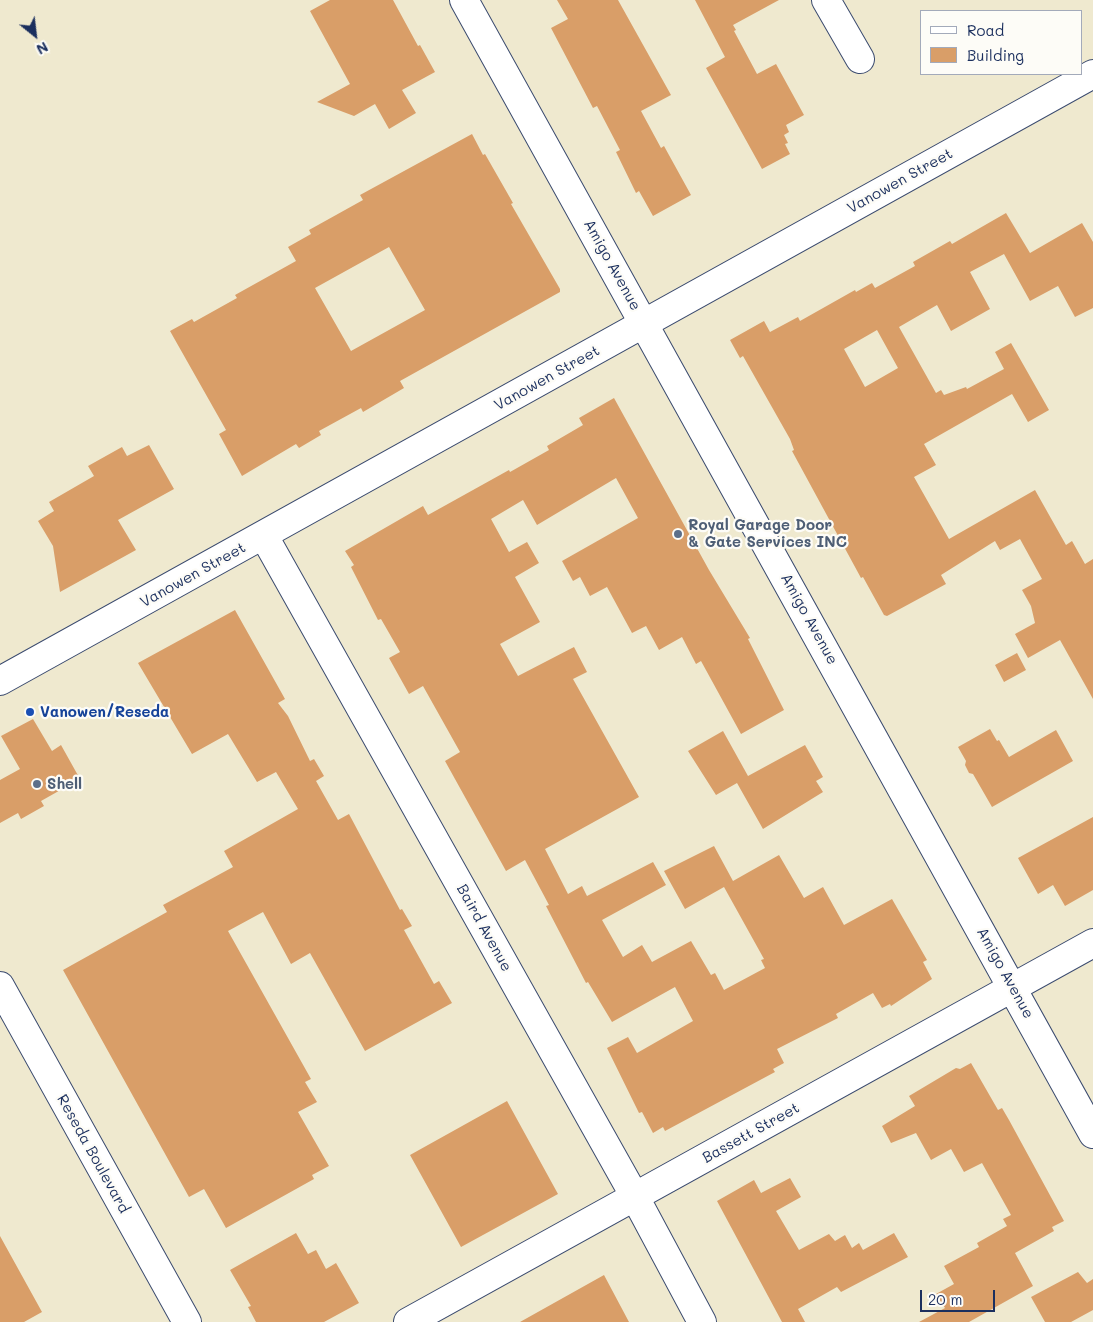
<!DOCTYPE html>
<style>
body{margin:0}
#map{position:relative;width:1093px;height:1322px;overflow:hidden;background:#efe9cf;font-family:Mali,sans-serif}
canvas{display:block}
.legend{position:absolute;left:920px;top:10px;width:162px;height:65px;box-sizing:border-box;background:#fdfcf7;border:1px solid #a3aaba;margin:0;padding:6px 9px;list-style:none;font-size:15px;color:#1b2f5e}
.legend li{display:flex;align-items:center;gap:10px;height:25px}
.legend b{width:25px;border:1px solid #a3aaba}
.north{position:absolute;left:10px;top:10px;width:50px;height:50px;-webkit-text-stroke:4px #fdfcf7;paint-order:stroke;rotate:151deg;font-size:14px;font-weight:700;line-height:20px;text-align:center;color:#1b2f5e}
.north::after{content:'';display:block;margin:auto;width:18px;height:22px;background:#1b2f5e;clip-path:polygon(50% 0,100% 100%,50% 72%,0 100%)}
.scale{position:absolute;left:920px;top:1290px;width:75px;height:22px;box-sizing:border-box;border:2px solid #1b2f5e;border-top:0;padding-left:6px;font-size:15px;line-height:18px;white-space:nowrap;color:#1b2f5e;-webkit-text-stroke:4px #fdfcf7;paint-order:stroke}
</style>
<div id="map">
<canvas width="1093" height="1322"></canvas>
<ul class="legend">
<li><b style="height:6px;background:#fff"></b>Road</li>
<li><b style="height:14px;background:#d99e68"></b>Building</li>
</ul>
<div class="north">N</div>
<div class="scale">20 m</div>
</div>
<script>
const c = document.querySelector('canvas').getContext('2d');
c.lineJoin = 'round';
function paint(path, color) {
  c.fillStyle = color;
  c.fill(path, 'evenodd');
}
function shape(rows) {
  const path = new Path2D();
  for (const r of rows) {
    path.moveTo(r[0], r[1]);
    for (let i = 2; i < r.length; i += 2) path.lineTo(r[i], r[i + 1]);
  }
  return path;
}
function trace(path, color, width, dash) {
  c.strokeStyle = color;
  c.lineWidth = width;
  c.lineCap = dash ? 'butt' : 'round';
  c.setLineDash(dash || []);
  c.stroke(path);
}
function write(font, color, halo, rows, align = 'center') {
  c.font = font + ' Mali,sans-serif';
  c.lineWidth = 4.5;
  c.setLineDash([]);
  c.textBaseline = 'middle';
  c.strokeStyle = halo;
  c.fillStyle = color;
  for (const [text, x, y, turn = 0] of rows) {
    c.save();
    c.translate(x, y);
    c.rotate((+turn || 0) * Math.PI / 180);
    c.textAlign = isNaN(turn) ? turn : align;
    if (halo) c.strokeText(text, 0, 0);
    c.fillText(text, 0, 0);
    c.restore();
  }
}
const building = shape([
 [330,0,393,0,418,46,420,45,435,72,402,90,416,113,389,129,375,104,354,116,317,102,350,84,310,11],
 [557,0,618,0,671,95,641,111,661,148,664,146,691,195,653,216,639,191,636,193,616,152,620,150,597,106,593,108,551,28,568,19],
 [695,0,779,0,733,25,736,30,734,31,757,74,776,64,804,115,786,125,789,132,784,135,788,143,785,144,790,154,762,169,706,68,725,57],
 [472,134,483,155,485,154,513,203,511,204,560,289,560,292,400,381,404,388,363,412,361,408,319,431,321,435,299,448,296,444,242,476,219,434,226,430,170,331,192,319,194,322,237,298,235,295,296,261,288,247,311,234,309,230,363,200,360,195],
 [389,247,425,310,351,351,315,288],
 [1006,213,1030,253,1082,223,1093,242,1093,308,1075,317,1058,286,1030,301,1004,254,970,272,990,309,951,331,937,305,899,327,936,393,941,390,944,395,966,387,967,389,1004,369,995,352,1011,343,1049,410,1028,422,1012,394,924,444,936,465,914,477,949,539,1035,490,1066,545,1072,541,1085,564,1093,559,1093,699,1060,640,1028,658,1015,634,1035,623,1031,606,1022,590,1042,579,1020,539,1000,550,995,541,941,575,946,584,887,616,884,615,863,577,861,578,792,451,794,450,790,439,743,356,740,358,730,340,764,321,770,332,798,317,800,321,855,290,856,292,872,283,875,288,915,266,913,262,950,241,952,244],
 [877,330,898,368,865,387,844,349],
 [614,398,709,570,750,638,748,639,784,710,741,734,701,661,696,664,682,637,659,650,646,626,632,633,607,587,590,596,580,577,573,581,562,561,638,518,616,478,537,525,523,500,491,519,509,552,527,542,539,563,515,577,540,622,500,644,518,676,574,647,587,672,573,679,639,797,545,849,568,894,582,886,587,896,653,862,666,885,602,920,623,957,642,945,652,962,691,941,711,975,715,973,724,990,765,968,761,960,764,959,724,887,685,909,664,871,714,846,733,881,779,855,804,898,823,887,844,925,892,899,927,960,923,962,932,979,891,1006,890,1004,882,1008,873,993,836,1014,838,1018,777,1049,784,1063,773,1069,775,1072,665,1131,663,1127,653,1133,642,1112,639,1113,607,1048,628,1037,637,1053,693,1021,675,987,612,1022,588,982,586,983,546,906,549,905,525,860,506,871,445,761,460,752,423,686,409,694,389,658,400,652,381,619,378,620,351,567,354,565,345,551,423,506,428,515,509,470,510,472,549,450,547,446,583,425,579,418],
 [149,445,174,489,118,520,136,550,60,592,53,546,38,521,54,511,49,502,94,476,88,466,122,447,127,456],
 [235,610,285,699,278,703,288,716,310,761,314,759,324,776,316,781,338,820,349,814,400,910,402,909,412,926,404,930,434,984,439,981,452,1003,365,1051,310,953,291,964,263,912,228,931,311,1079,305,1082,317,1102,298,1112,329,1166,312,1175,314,1179,226,1228,204,1189,189,1197,63,970,167,912,163,905,233,867,224,851,298,809,276,772,257,782,228,734,192,754,138,663],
 [1017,653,1026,670,1004,682,995,665],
 [33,719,52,751,61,745,80,779,41,801,44,806,21,819,18,813,0,823,0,780,20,769,1,736],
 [990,729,997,741,999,740,1009,757,1056,730,1073,761,992,807,973,774,969,773,965,765,966,761,958,747],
 [723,731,748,776,805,745,823,777,816,781,823,792,763,829,737,783,716,795,688,751],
 [1093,817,1093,890,1065,906,1053,885,1038,894,1018,858],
 [971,1063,998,1110,1002,1108,1009,1120,1064,1221,1052,1227,1054,1231,1015,1253,1033,1286,969,1322,919,1322,945,1308,936,1294,954,1284,944,1266,979,1247,977,1243,1007,1226,1003,1219,1011,1215,982,1163,964,1172,951,1149,931,1160,916,1133,891,1143,882,1126,915,1106,909,1096,956,1068,960,1069],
 [507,1101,558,1194,461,1247,410,1155],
 [790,1178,801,1197,776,1211,799,1250,829,1234,835,1241,845,1235,852,1248,859,1243,863,1250,894,1233,908,1257,841,1292,837,1287,798,1309,805,1322,782,1322,717,1201,754,1180,761,1193],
 [296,1233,308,1254,316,1250,326,1269,336,1263,359,1303,324,1322,256,1322,248,1307,251,1306,230,1270],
 [0,1236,42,1312,24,1322,0,1322],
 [1078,1272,1087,1283,1093,1279,1093,1310,1071,1322,1045,1322,1031,1297],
 [604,1275,629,1322,520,1322]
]);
const minor = shape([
 [464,0,1093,1134],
 [826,0,860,59],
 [264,536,635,1197,702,1322],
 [408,1322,1093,943]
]);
const major = shape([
 [0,681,1093,74],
 [0,986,187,1322]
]);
const markers = [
 [678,534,5,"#5c6f8a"],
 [30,712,5,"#1a4fb4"],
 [37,784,5,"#5c6f8a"]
];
const streetNames = [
 ["Vanowen Street",900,181,-29],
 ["Amigo Avenue",612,265,61],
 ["Vanowen Street",547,378,-29],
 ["Vanowen Street",193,575,-29],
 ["Amigo Avenue",809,619,61],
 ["Baird Avenue",484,928,61],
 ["Amigo Avenue",1005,973,61],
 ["Bassett Street",751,1133,-29],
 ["Reseda Boulevard",93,1154,61]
];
const serviceNames = [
 ["Royal Garage Door",688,525],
 ["& Gate Services INC",688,542],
 ["Shell",47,784]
];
const transitNames = [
 ["Vanowen/Reseda",40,712]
];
paint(building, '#d99e68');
trace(minor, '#3b4b6f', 30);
trace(major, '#3b4b6f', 30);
trace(minor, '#fff', 28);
trace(major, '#fff', 28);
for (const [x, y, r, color] of markers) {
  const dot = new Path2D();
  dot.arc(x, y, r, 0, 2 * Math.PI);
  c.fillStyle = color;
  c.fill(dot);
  trace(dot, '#fdfcf7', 2);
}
write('15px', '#1b2f5e', '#fdfcf7', streetNames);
write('bold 15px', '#4e5e75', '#fdfcf7', serviceNames, 'left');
write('bold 15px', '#164399', '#fdfcf7', transitNames, 'left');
</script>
